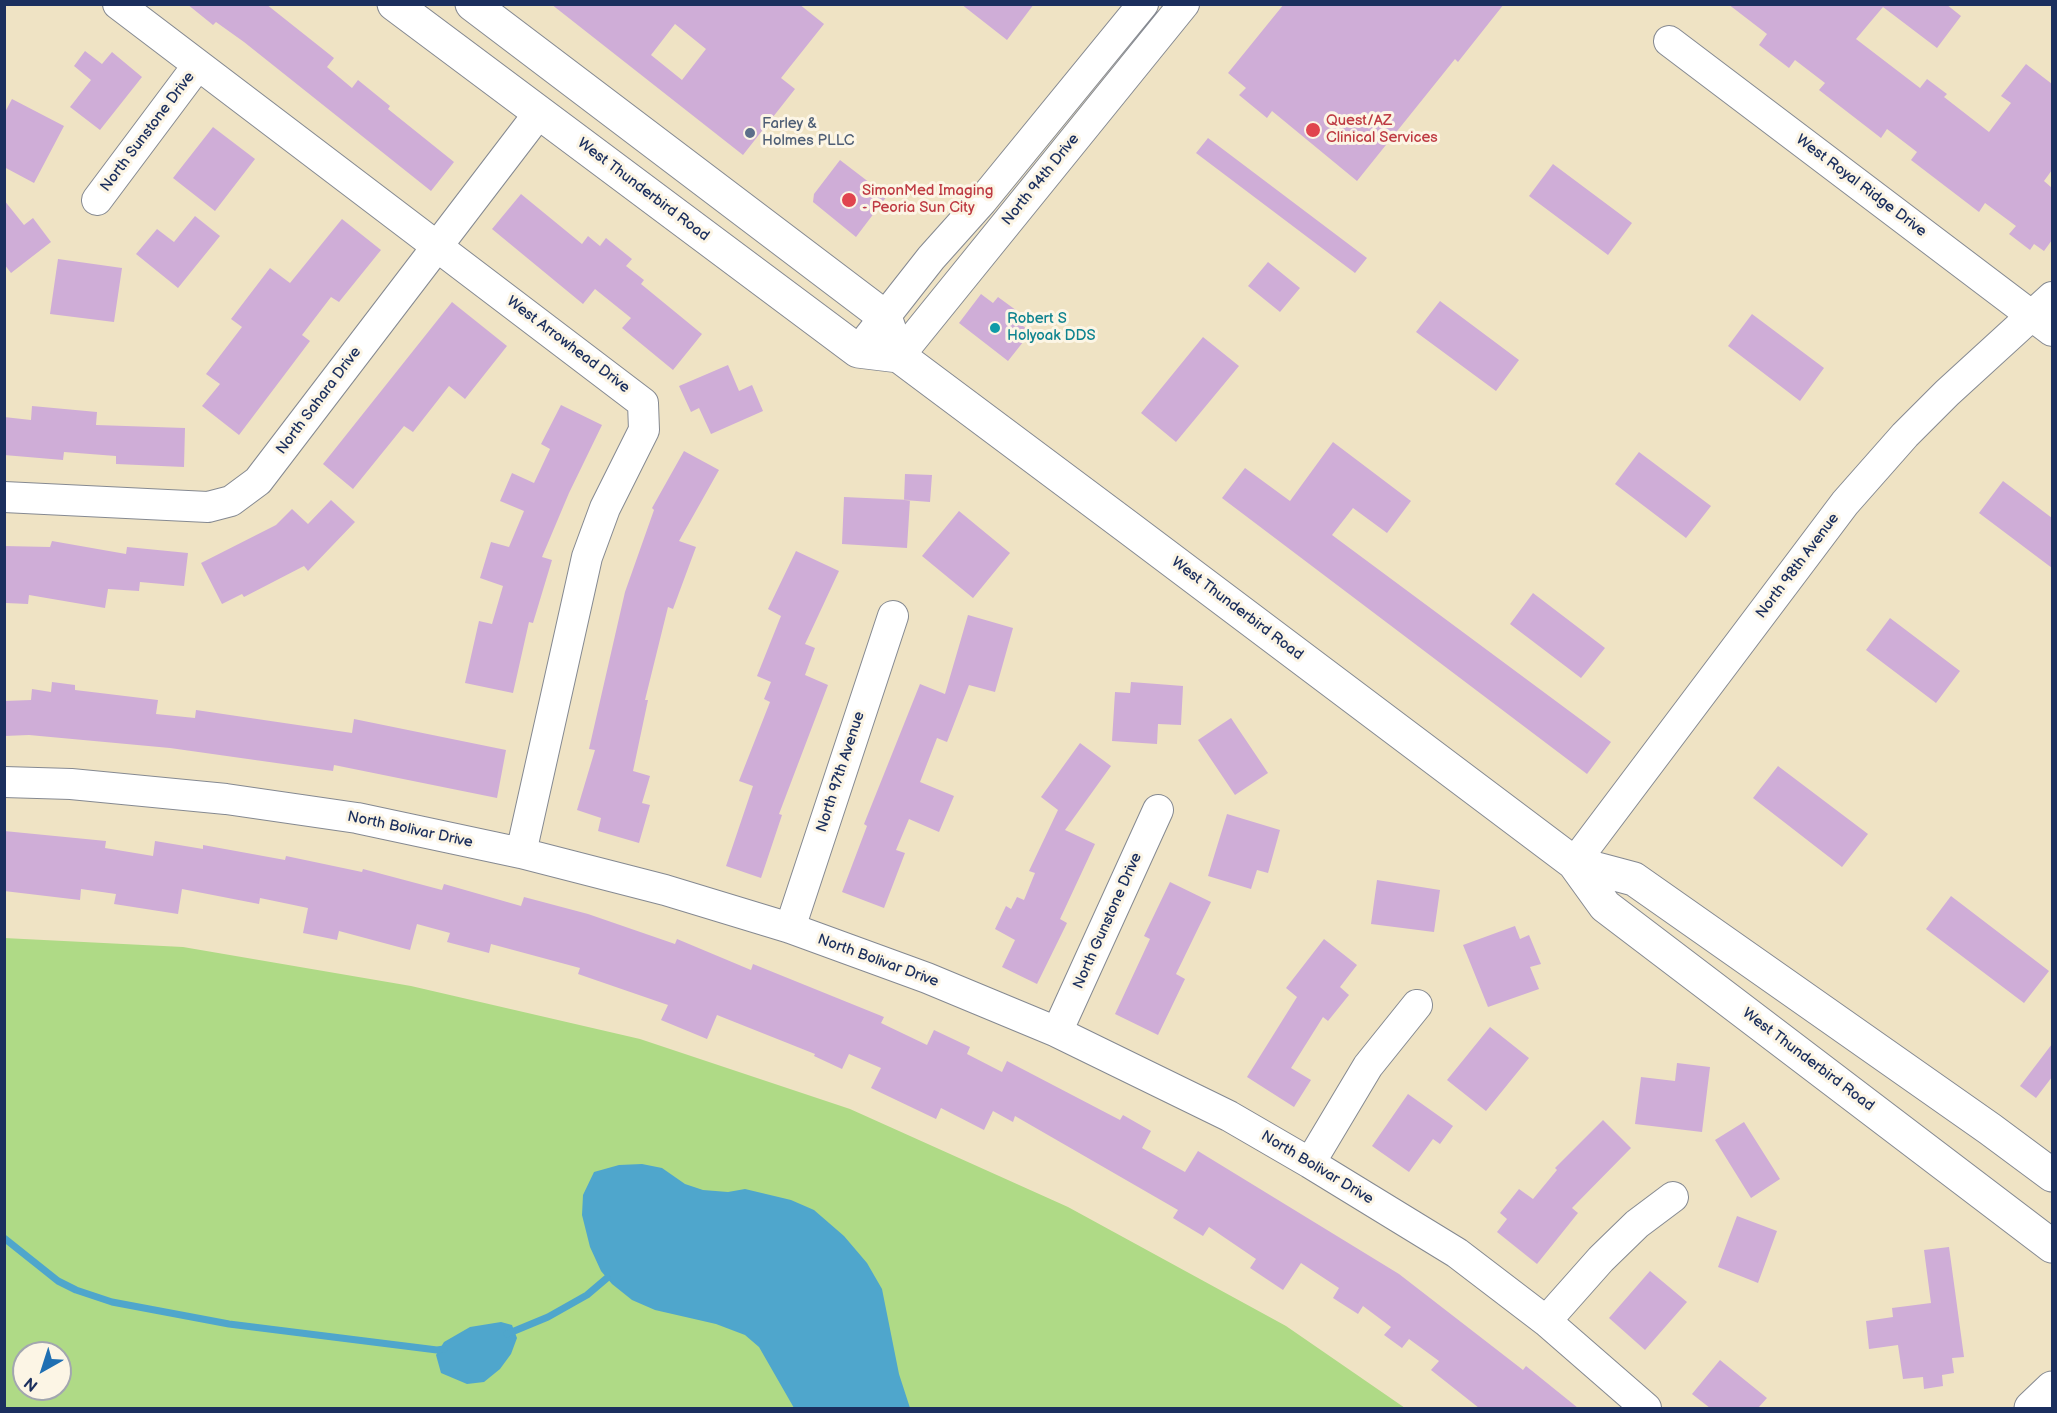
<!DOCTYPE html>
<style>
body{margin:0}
#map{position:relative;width:2057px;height:1413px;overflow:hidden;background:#efe3c4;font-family:"Balsamiq Sans",sans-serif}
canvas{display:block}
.frame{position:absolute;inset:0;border:6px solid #1b2f5e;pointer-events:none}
.north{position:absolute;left:12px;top:1341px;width:60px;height:60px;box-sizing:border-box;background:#fcf5e5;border:2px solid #a2a6af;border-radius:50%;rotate:219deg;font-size:16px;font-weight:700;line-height:24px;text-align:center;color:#1b2f5e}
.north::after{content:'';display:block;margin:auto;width:21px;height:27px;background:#1f6fb2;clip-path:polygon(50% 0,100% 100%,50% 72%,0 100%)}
</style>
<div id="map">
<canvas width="2057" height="1413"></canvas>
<div class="frame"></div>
<div class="north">N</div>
</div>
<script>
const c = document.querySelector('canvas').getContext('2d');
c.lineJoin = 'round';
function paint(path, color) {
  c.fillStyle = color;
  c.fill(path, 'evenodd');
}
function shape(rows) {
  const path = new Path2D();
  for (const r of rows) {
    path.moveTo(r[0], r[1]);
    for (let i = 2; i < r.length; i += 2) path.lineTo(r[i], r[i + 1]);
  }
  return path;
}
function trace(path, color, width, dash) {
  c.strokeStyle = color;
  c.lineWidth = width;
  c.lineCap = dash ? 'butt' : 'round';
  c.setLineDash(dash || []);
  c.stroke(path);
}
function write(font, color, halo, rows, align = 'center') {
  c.font = font + ' "Balsamiq Sans",sans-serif';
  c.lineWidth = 6;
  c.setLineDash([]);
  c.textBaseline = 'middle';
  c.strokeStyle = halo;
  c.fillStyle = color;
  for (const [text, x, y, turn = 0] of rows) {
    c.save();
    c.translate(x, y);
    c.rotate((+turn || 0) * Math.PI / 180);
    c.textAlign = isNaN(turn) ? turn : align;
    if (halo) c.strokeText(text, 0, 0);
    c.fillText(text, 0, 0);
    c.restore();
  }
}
const green = shape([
 [4,938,183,947,411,986,640,1039,850,1109,1068,1207,1286,1326,1405,1408,5,1408],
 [24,1353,60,1353,60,1389,24,1389]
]);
const water = shape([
 [642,1164,662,1168,685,1184,703,1190,728,1192,745,1189,791,1200,814,1210,844,1236,867,1263,882,1289,899,1374,910,1408,794,1408,759,1347,745,1335,716,1324,655,1310,632,1300,612,1284,601,1271,590,1247,582,1215,583,1195,594,1172,619,1165],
 [501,1322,512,1325,517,1338,511,1354,500,1369,484,1382,467,1384,441,1373,436,1355,444,1342,470,1327]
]);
const stream = shape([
 [4,1238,58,1281,76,1290,112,1302,229,1324,437,1350,444,1349],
 [507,1334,548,1317,587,1295,607,1278]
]);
const building = shape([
 [187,4,266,4,334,58,327,67,352,88,358,80,390,106,388,109,454,162,431,191,244,42,216,22,213,25],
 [551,4,799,4,824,24,781,78,795,89,743,155],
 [675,24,706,49,682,80,651,55],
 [961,4,1034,4,1007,40],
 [1284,4,1504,4,1458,62,1455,59,1357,181,1272,111,1267,118,1239,95,1246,88,1228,73],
 [1728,4,1946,4,1961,16,1937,48,1883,7,1856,39,1920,88,1927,79,1947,94,1944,97,1989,132,2011,103,2001,96,2026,64,2052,84,2052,170,2044,181,2052,188,2052,240,2044,251,2034,244,2030,250,2009,234,2016,226,1985,203,1979,212,1911,160,1917,152,1887,129,1881,138,1819,90,1825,83,1795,60,1789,68,1759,45,1767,34],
 [85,51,102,64,112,52,142,77,100,130,70,107,91,80,74,66],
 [12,99,64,126,34,183,4,167,4,114],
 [213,127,255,159,215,211,173,178],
 [1208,138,1367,258,1355,273,1196,153],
 [840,160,887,196,856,237,813,202,814,194],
 [1553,164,1632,223,1608,255,1529,196],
 [521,194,582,244,588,236,600,246,606,238,632,259,626,266,644,280,641,284,702,334,673,370,622,328,631,318,595,289,583,304,492,229],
 [4,200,24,225,33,218,51,242,11,273,4,264],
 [195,216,220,236,178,288,136,254,157,229,174,242],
 [342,219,381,250,339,302,331,297,302,335,310,341,239,435,202,406,220,384,206,374,242,327,231,319,270,268,290,283],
 [58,259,122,268,114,322,50,314],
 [1268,262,1300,288,1280,312,1248,286],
 [981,294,993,303,998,297,1024,316,1019,323,1031,332,1008,361,959,323],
 [1440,301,1519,360,1496,391,1416,332],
 [452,302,507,346,465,399,449,386,413,432,404,426,353,489,323,464],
 [1752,314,1824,368,1800,401,1728,346],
 [1203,337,1239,366,1176,442,1141,413],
 [728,365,739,391,752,385,763,411,711,434,699,408,691,412,679,386],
 [561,405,602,425,569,493,542,557,552,560,533,623,529,622,513,693,465,683,479,621,492,624,503,586,480,578,491,542,509,547,524,511,500,501,512,473,534,483,550,449,541,444],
 [32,406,97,412,96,425,185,428,184,467,116,464,116,456,64,452,63,460,4,455,4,417,31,420],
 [1333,442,1411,501,1387,533,1353,508,1332,535,1611,742,1587,774,1222,498,1245,468,1290,501],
 [684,451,719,470,679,541,696,547,673,609,668,607,645,700,648,700,633,771,650,776,642,803,650,805,639,843,598,831,601,818,577,810,595,750,589,749,625,592,654,510,652,508],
 [1639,452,1711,506,1686,538,1615,484],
 [905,474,932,475,930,502,904,500],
 [2003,481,2052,518,2052,568,1979,513],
 [844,497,910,500,907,548,842,544],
 [331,500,355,522,308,571,304,566,244,597,242,594,222,604,201,563,276,525,292,509,308,524],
 [959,511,1010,553,973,598,922,556],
 [52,541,126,554,127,547,188,553,184,586,140,582,139,591,108,589,105,608,29,595,28,604,6,603,4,546,50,547],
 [796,551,839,571,805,644,815,648,805,675,828,685,779,814,782,815,761,878,726,866,753,786,739,781,770,702,764,699,771,682,757,676,781,616,768,609],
 [1533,593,1605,648,1581,678,1510,624],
 [968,615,1013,628,995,692,969,685,947,742,937,738,920,782,954,796,939,832,909,819,896,850,905,853,884,908,842,892,867,826,864,824,920,684,945,694],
 [1890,618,1960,671,1936,703,1866,650],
 [52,682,75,685,75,690,158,700,156,714,195,718,196,710,352,733,354,719,506,750,497,798,334,765,333,771,170,748,29,735,4,736,4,701,31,700,32,689,51,692],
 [1131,682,1183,686,1181,725,1158,724,1157,744,1112,741,1115,692,1130,693],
 [1231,718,1268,773,1235,795,1198,740],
 [1080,743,1111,766,1065,830,1095,844,1060,919,1067,923,1037,984,1002,967,1015,940,995,929,1006,906,1011,909,1017,897,1024,900,1035,873,1029,871,1058,810,1041,797],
 [1778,766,1868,834,1842,867,1753,798],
 [1227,814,1280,830,1268,873,1257,870,1251,889,1208,876],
 [4,831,106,841,105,848,153,856,155,841,203,849,203,845,285,860,286,856,362,872,363,869,442,890,444,884,521,906,524,897,588,914,675,944,677,939,751,970,753,964,884,1017,881,1023,927,1045,934,1030,970,1047,967,1054,1002,1072,1007,1061,1120,1120,1123,1115,1151,1131,1142,1148,1185,1172,1198,1151,1399,1274,1523,1370,1526,1366,1578,1408,1479,1408,1431,1370,1439,1361,1409,1339,1402,1348,1384,1335,1391,1327,1363,1306,1358,1314,1333,1298,1339,1288,1301,1263,1283,1290,1250,1268,1256,1259,1209,1227,1203,1236,1173,1218,1178,1210,1015,1116,1013,1122,993,1111,984,1130,941,1108,936,1119,871,1088,881,1068,849,1054,842,1069,814,1056,815,1054,717,1015,707,1039,661,1020,668,1005,578,974,580,968,491,944,489,953,447,942,450,933,417,924,410,950,339,931,337,940,303,933,308,908,260,898,259,904,182,889,178,914,114,904,116,894,81,889,80,900,4,891],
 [1377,880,1440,890,1434,932,1371,924],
 [1170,882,1211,902,1176,974,1185,979,1158,1035,1115,1014,1150,939,1144,936],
 [1951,896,2049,971,2024,1003,1926,929],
 [1515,926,1520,939,1529,935,1541,964,1530,967,1539,989,1488,1007,1463,945],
 [1324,939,1357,965,1340,987,1349,995,1328,1021,1323,1017,1291,1068,1311,1080,1294,1107,1247,1077,1297,997,1286,988],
 [1490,1027,1529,1058,1486,1111,1447,1080],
 [2052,1044,2052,1077,2036,1098,2020,1086],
 [1677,1063,1710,1067,1702,1132,1635,1124,1641,1077,1675,1081],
 [1408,1094,1453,1126,1440,1144,1433,1139,1409,1172,1372,1146],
 [1603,1120,1631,1148,1572,1208,1578,1213,1537,1264,1497,1232,1507,1219,1500,1213,1519,1189,1533,1199,1557,1170,1555,1168],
 [1744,1122,1780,1179,1751,1198,1715,1140],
 [1737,1216,1777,1231,1758,1283,1718,1267],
 [1949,1247,1964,1357,1952,1358,1954,1373,1942,1375,1943,1386,1924,1389,1923,1377,1903,1379,1898,1345,1869,1349,1866,1321,1893,1317,1892,1308,1931,1303,1924,1250],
 [1650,1271,1687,1302,1645,1350,1609,1318],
 [1720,1360,1767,1398,1758,1408,1710,1408,1692,1394]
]);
const minor = shape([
 [118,4,643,403,644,430,605,508,587,557,521,853],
 [1669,41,2052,331],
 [97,200,198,65],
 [858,351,931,258,982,201,1143,4],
 [899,356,1184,4],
 [4,497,208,507,231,501,258,481,539,113],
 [4,782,71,784,226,799,357,818,521,853,665,890,790,928,927,978,1057,1032,1229,1116,1310,1163,1457,1253,1546,1321,1646,1408],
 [1574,863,1845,503,1905,435,1947,393,2052,297],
 [790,928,893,616],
 [1057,1032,1158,810],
 [1310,1163,1368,1066,1417,1005],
 [1546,1321,1601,1259,1637,1224,1673,1197]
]);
const major = shape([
 [394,4,858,351,899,356,1129,528,1574,863,1605,906,2052,1246],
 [472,4,885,317,899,356],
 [1574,863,1634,879,1990,1129,2052,1175],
 [2031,1408,2052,1388]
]);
const markers = [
 [1313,130,8,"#e0444e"],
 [750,133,6,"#5c6f8a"],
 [849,200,8,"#e0444e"],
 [995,328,6,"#0f9aa8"]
];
const healthNames = [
 ["Quest/AZ",1326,121],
 ["Clinical Services",1326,138],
 ["SimonMed Imaging",862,191],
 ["- Peoria Sun City",862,208]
];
const serviceNames = [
 ["Farley &",762,124],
 ["Holmes PLLC",762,141]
];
const streetNames = [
 ["North Sunstone Drive",148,132,-53],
 ["North 94th Drive",1041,180,-51],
 ["West Royal Ridge Drive",1861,186,37],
 ["West Thunderbird Road",643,190,37],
 ["West Arrowhead Drive",568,345,37],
 ["North Sahara Drive",319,401,-53],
 ["North 98th Avenue",1798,566,-53],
 ["West Thunderbird Road",1237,609,37],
 ["North 97th Avenue",841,772,-72],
 ["North Bolivar Drive",410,830,12],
 ["North Gunstone Drive",1108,921,-66],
 ["North Bolivar Drive",878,961,20],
 ["West Thunderbird Road",1808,1060,37],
 ["North Bolivar Drive",1317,1168,31]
];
const cultureNames = [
 ["Robert S",1007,319],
 ["Holyoak DDS",1007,336]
];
paint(green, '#afda86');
paint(water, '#4fa6cc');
trace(stream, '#4fa6cc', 7);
paint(building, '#cfadd7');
trace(minor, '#858991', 32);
trace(major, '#858991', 35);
trace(minor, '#fff', 30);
trace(major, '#fff', 33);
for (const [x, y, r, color] of markers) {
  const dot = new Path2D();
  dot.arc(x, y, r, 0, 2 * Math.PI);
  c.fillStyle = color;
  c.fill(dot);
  trace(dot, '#fcf5e5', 2);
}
write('15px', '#be3a42', '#fcf5e5', healthNames, 'left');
write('15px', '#4e5e75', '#fcf5e5', serviceNames, 'left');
write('15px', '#1b2f5e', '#fcf5e5', streetNames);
write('15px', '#0d838f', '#fcf5e5', cultureNames, 'left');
</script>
